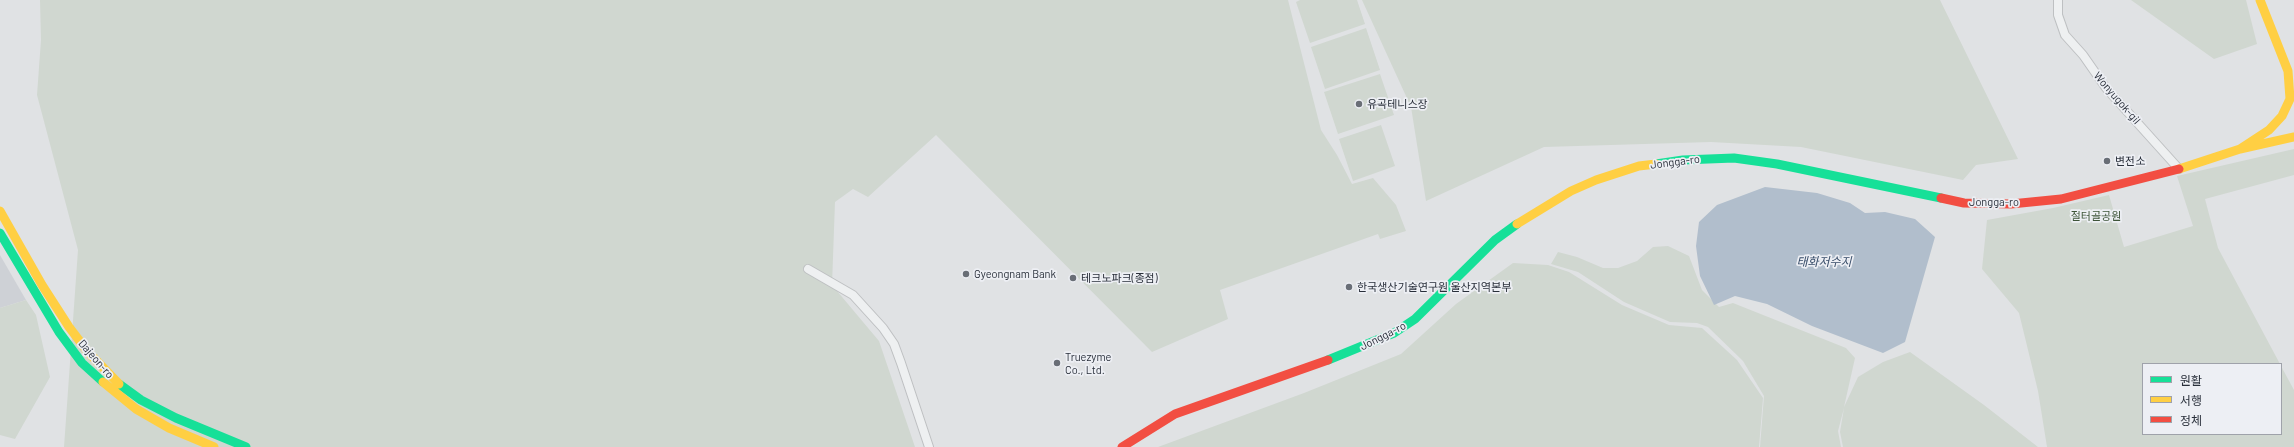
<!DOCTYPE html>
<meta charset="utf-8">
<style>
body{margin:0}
#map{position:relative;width:2294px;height:447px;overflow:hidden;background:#e0e2e4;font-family:Barlow,"Noto Sans KR",sans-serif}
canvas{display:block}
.legend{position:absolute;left:2142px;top:363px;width:140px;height:72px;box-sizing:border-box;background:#edeff4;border:1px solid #9fa2aa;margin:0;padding:5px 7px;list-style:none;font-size:12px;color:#292f3a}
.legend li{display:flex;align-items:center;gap:8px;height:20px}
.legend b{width:20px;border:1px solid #9fa2aa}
</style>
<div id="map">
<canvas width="2294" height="447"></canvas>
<ul class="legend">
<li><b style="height:5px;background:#16e098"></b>원활</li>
<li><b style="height:5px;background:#ffcf43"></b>서행</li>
<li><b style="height:5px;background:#f24e42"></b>정체</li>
</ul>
</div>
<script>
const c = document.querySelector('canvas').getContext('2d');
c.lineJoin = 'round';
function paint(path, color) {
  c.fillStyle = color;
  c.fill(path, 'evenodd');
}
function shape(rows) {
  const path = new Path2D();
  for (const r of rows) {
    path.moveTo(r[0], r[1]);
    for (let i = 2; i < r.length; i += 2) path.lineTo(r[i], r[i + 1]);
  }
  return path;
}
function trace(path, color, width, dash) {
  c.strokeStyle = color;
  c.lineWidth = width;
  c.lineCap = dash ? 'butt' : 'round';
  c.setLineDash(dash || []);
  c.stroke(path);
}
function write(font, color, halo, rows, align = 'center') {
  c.font = font + ' Barlow,"Noto Sans KR",sans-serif';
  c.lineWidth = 3.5;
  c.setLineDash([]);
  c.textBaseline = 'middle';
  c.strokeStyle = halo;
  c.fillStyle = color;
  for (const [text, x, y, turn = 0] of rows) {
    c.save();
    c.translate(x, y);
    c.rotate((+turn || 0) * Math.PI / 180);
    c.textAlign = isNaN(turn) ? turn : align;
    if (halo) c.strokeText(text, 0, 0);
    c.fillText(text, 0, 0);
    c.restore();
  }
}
const built = shape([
 [0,255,26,300,0,308]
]);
const green = shape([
 [40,0,1288,0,1321,130,1337,155,1352,184,1373,178,1396,205,1406,231,1380,239,1378,234,1220,290,1228,319,1152,352,936,135,868,197,853,189,835,202,832,285,879,341,915,447,64,447,78,250,37,95,41,40],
 [1300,0,1357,0,1365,24,1310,43,1296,2],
 [1362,0,1940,0,2018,159,1976,165,1963,180,1801,147,1711,142,1544,147,1426,201,1411,107],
 [2131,0,2246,0,2257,44,2214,59],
 [1366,28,1380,70,1325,89,1311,47],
 [1380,74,1394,115,1338,134,1324,92],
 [1381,125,1395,166,1353,181,1339,139],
 [2294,149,2294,175,2205,199,2218,248,2280,364,2143,364,2143,434,2281,434,2281,366,2294,390,2294,447,2047,447,2038,391,2019,313,1982,269,1987,220,2053,208,2109,195,2124,247,2193,226,2177,176],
 [1668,246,1689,256,1702,290,1719,307,1733,303,1846,348,1855,358,1844,407,1858,377,1883,362,1910,352,1984,405,2038,447,1843,447,1840,432,1844,408,1838,431,1841,447,1760,447,1764,396,1743,361,1708,327,1697,323,1670,322,1624,302,1578,272,1551,264,1558,252,1577,257,1603,268,1618,268,1637,261,1653,247],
 [1513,263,1548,265,1569,272,1622,305,1669,325,1702,328,1737,360,1763,398,1759,447,1158,447,1304,393,1401,354,1456,304],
 [26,300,36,315,50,377,15,439,0,435,0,308]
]);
const water = shape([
 [1765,187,1817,193,1850,203,1865,213,1885,212,1915,219,1935,237,1905,342,1883,353,1812,326,1767,304,1735,296,1714,305,1700,276,1696,246,1699,222,1717,205]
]);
const street = shape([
 [2058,0,2058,15,2065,35,2083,55,2106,88,2179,169],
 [808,269,853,295,883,328,894,344,901,363,929,447]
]);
const fast = shape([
 [1656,164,1683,160,1734,158,1777,164,1941,198],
 [0,233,59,332,82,363,103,382],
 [1328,360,1394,333,1415,319,1495,240,1517,224],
 [119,384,141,400,176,418,246,447]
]);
const slow = shape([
 [2240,149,2269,130,2282,116,2290,99,2288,71,2260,0],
 [2179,169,2240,149,2294,137],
 [0,211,42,285,69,327,88,352,119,384],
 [1517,224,1571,191,1596,180,1639,166,1656,164],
 [103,382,136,409,169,428,214,447]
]);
const jam = shape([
 [1941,198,1964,203,2011,204,2061,199,2179,169],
 [1122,447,1175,414,1328,360]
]);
const markers = [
 [1359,104,4,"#696e76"],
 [2107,161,4,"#696e76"],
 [966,274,4,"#696e76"],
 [1073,278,4,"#696e76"],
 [1349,287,4,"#696e76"],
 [1057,363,4,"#696e76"]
];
const streetNames = [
 ["Wonyugok-gil",2117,98,49],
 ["Jongga-ro",1675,162,-7],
 ["Jongga-ro",1994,202],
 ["Jongga-ro",1383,336,-27],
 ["Dajeon-ro",96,359,49]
];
const poiNames = [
 ["유곡테니스장",1367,104],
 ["변전소",2115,161],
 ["Gyeongnam Bank",974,274],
 ["테크노파크(종점)",1081,278],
 ["한국생산기술연구원 울산지역본부",1357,287],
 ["Truezyme",1065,357],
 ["Co., Ltd.",1065,370]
];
const parkNames = [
 ["절터골공원",2096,216]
];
const waterNames = [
 ["태화저수지",1824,262]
];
paint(built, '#ced1d6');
paint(green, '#d0d7d0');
paint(water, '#b1becc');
trace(street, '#bec0c2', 10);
trace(street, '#eef0f1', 8);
trace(fast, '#16e098', 9);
trace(slow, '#ffcf43', 9);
trace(jam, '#f24e42', 9);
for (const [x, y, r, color] of markers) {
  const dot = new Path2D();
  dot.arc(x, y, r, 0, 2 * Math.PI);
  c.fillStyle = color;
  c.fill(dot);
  trace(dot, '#edeff4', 1.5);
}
write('11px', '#292f3a', '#edeff4', streetNames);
write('11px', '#292f3a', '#edeff4', poiNames, 'left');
write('11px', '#3d5438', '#edeff4', parkNames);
write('italic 12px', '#384d69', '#edeff4', waterNames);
</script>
